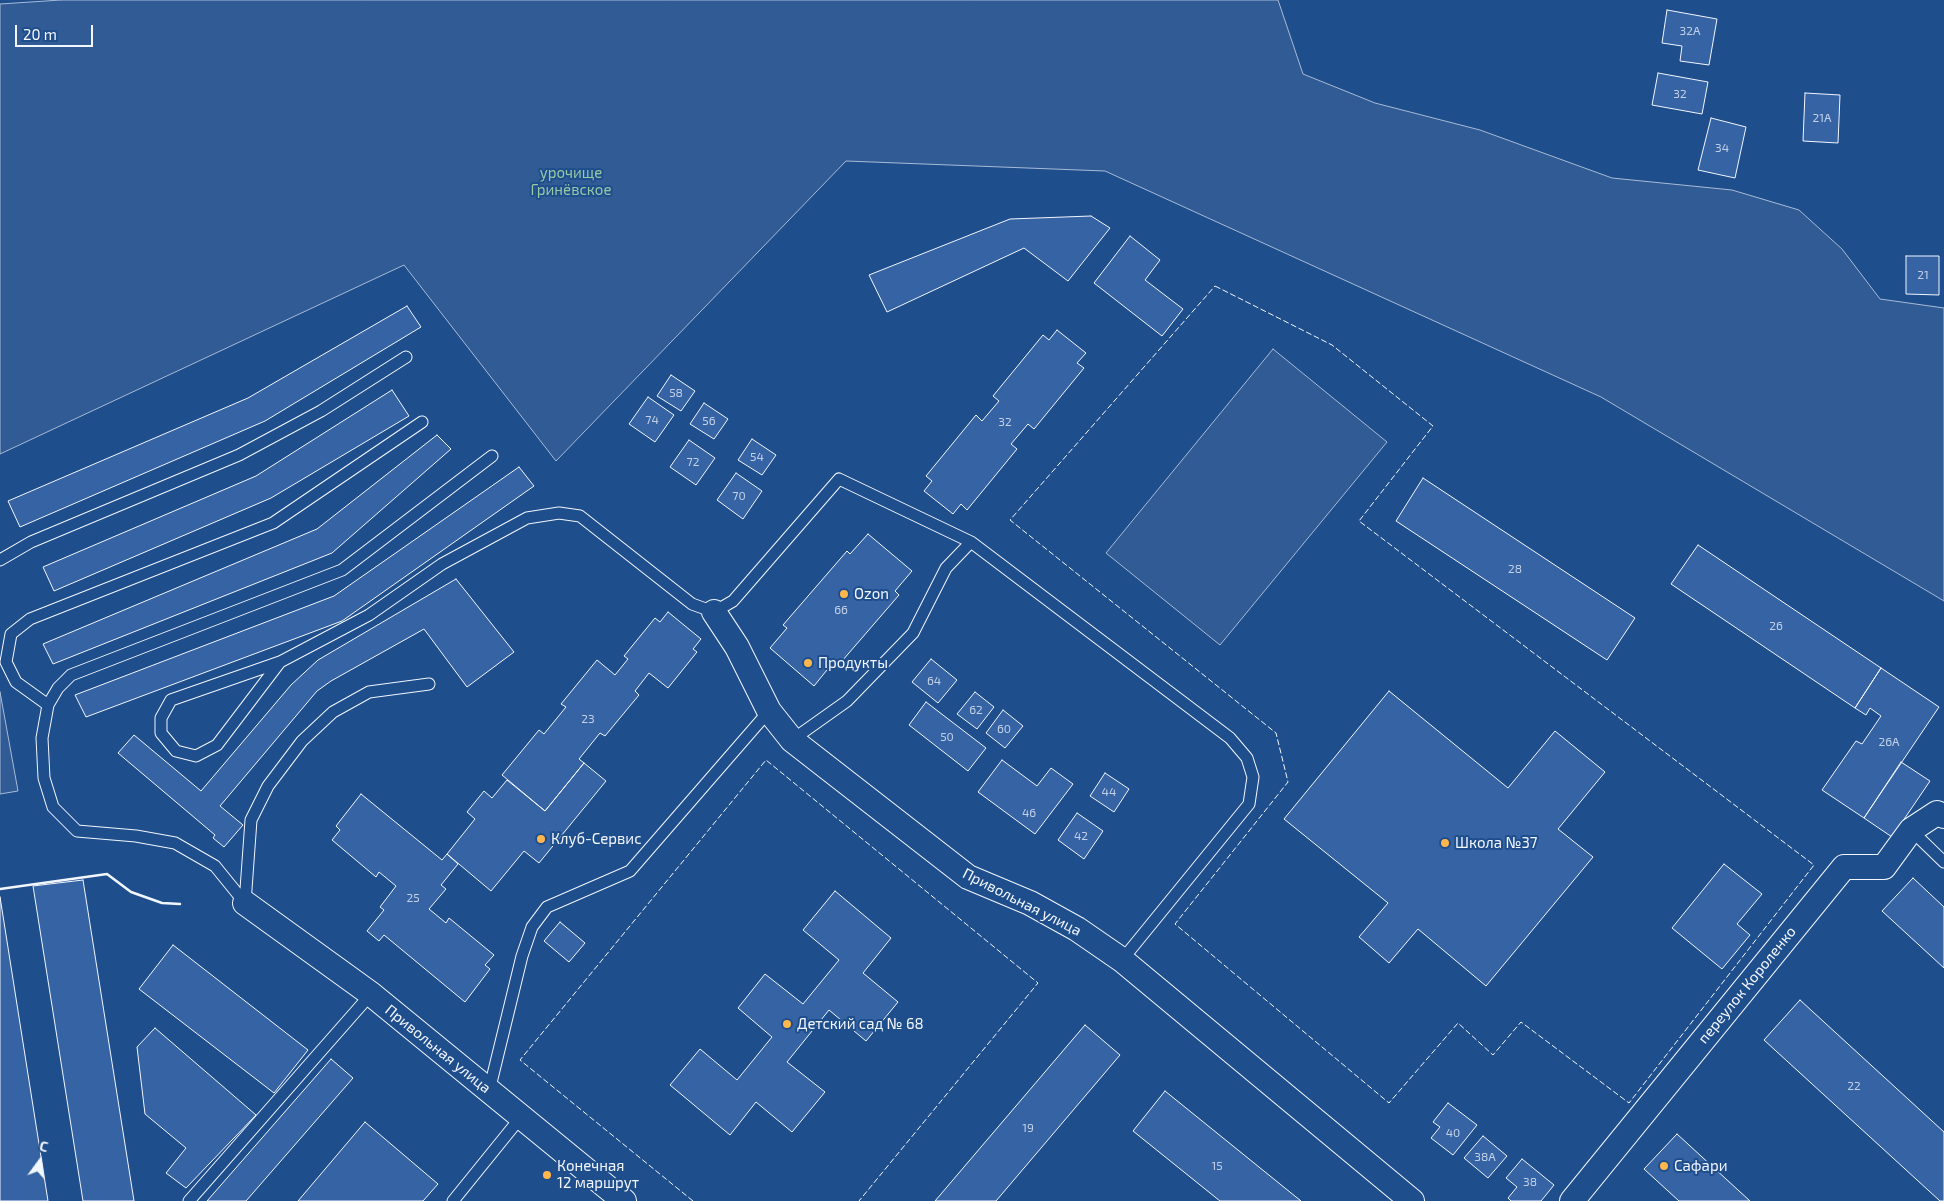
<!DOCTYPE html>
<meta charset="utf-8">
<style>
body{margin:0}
#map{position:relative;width:1944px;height:1201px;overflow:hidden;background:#1f4e8c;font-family:"Exo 2",sans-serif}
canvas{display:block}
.north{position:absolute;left:15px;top:1136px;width:50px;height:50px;-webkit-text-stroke:4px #1f4e8c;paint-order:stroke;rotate:14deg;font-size:14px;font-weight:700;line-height:20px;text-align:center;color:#f2f6ff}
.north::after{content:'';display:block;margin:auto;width:18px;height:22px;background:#f2f6ff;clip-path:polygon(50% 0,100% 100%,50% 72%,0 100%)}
.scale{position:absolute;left:15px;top:25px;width:78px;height:22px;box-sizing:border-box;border:2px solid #f2f6ff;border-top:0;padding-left:6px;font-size:15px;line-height:18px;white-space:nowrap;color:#f2f6ff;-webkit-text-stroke:4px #1f4e8c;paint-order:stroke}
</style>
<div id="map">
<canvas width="1944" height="1201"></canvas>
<div class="north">С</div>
<div class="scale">20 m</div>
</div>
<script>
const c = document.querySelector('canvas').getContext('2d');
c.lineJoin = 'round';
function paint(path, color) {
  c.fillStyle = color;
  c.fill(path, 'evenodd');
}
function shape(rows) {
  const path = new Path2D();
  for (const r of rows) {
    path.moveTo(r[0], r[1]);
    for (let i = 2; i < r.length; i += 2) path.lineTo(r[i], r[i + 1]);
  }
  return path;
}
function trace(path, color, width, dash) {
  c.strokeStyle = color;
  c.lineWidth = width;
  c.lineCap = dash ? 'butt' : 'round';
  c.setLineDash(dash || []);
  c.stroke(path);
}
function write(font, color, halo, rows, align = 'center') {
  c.font = font + ' "Exo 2",sans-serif';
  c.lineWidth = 4;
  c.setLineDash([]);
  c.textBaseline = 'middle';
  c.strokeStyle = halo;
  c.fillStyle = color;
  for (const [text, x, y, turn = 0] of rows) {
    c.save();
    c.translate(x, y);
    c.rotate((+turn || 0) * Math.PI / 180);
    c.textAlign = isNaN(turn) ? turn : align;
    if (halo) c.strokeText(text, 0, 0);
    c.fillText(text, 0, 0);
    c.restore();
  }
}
const built = shape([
 [61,0,1278,0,1303,74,1375,103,1480,130,1612,178,1732,190,1799,210,1842,249,1880,299,1944,308,1944,601,1601,397,1105,171,846,161,556,461,404,265,0,454,0,4,61,0],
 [1273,349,1387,442,1220,645,1106,553,1273,349],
 [0,692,18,791,0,794,0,692]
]);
const building = shape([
 [1667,10,1717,19,1709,65,1680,61,1682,46,1662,43,1667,10],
 [1658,73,1708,82,1702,114,1652,105,1658,73],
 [1805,93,1840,95,1838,143,1803,141,1805,93],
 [1711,118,1746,127,1735,178,1698,170,1711,118],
 [1091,216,1110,228,1068,281,1024,248,887,312,869,275,1010,219,1091,216],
 [1130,236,1160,260,1145,280,1183,309,1162,336,1094,283,1130,236],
 [1906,256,1939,256,1939,295,1906,294,1906,256],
 [407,306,421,327,265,421,20,527,8,501,248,398,407,306],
 [1057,330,1086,353,1077,363,1084,368,1034,429,1028,424,1011,444,1017,449,967,510,961,504,953,514,924,491,932,481,926,476,976,415,982,421,999,401,993,396,1043,335,1049,340,1057,330],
 [671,375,695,391,681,411,657,396,671,375],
 [392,390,409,416,271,498,54,591,43,567,256,476,392,390],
 [648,397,674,415,655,442,629,424,648,397],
 [704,403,728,419,714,439,690,424,704,403],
 [437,435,451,449,332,553,53,664,43,644,317,529,437,435],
 [752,439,776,455,762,475,738,460,752,439],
 [689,440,715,458,696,485,670,467,689,440],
 [519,467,534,486,342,621,86,717,75,695,334,596,519,467],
 [736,473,762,491,743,519,717,500,736,473],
 [1423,478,1635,618,1607,660,1396,521,1423,478],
 [868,534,912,571,895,591,899,595,836,668,831,665,814,686,770,648,787,628,783,625,847,551,850,554,868,534],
 [1698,545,1881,668,1855,708,1671,584,1698,545],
 [456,579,514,652,467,687,424,629,331,681,317,691,220,806,243,825,224,847,213,838,215,835,118,753,134,735,201,791,291,685,318,660,456,579],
 [668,612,701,639,693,649,697,652,668,688,649,673,635,691,639,695,605,736,600,733,579,759,584,763,545,811,502,775,539,730,544,734,566,707,561,704,597,660,615,675,628,659,624,656,655,618,660,622,668,612],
 [931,659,957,680,938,703,912,682,931,659],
 [1881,668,1939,707,1864,818,1822,790,1856,741,1862,744,1881,716,1870,708,1866,715,1855,708,1881,668],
 [1389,691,1508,788,1555,731,1605,772,1558,829,1593,857,1486,986,1418,929,1389,963,1359,937,1388,903,1284,819,1389,691],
 [975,692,994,707,977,729,957,714,975,692],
 [926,702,986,748,968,771,909,725,926,702],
 [1003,710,1023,726,1005,748,986,733,1003,710],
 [1002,760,1037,786,1051,768,1073,784,1035,834,978,792,1002,760],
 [1901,762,1930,781,1892,837,1864,818,1901,762],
 [584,763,606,781,539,863,524,851,491,891,447,854,475,819,467,812,484,791,492,798,507,780,545,811,584,763],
 [1105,773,1129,789,1114,812,1090,796,1105,773],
 [361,794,442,860,447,854,458,864,441,885,446,889,429,909,446,923,449,918,494,955,485,965,490,969,465,1002,384,935,379,941,367,931,384,910,380,907,396,886,379,872,376,877,332,840,340,830,336,826,361,794],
 [1077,813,1103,831,1084,859,1058,840,1077,813],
 [1724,864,1762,894,1737,924,1750,935,1722,969,1672,928,1724,864],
 [1913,878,1944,907,1944,968,1882,911,1913,878],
 [83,880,134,1201,83,1201,33,886,83,880],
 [835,891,891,938,863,973,898,1002,866,1041,829,1010,787,1062,825,1092,792,1132,756,1102,730,1135,670,1085,700,1049,737,1080,772,1037,738,1008,765,974,803,1004,839,960,803,930,835,891],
 [0,897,48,1201,0,1201,0,897],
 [560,922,585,943,569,962,544,941,560,922],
 [173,945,308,1050,274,1093,139,989,173,945],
 [1800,1000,1944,1132,1944,1201,1940,1201,1764,1040,1800,1000],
 [1085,1025,1120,1055,996,1201,935,1201,1085,1025],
 [155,1028,256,1115,186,1188,166,1173,186,1148,145,1114,137,1047,155,1028],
 [331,1059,353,1078,246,1201,207,1201,331,1059],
 [1165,1091,1301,1201,1220,1201,1133,1131,1165,1091],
 [1448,1103,1477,1125,1453,1155,1431,1138,1440,1127,1433,1122,1448,1103],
 [365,1122,438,1184,423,1201,298,1201,365,1122],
 [1677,1134,1750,1201,1679,1201,1644,1169,1677,1134],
 [1483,1136,1507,1156,1488,1178,1464,1158,1483,1136],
 [1522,1159,1554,1185,1541,1201,1511,1201,1508,1198,1517,1187,1506,1178,1522,1159]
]);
const lane = shape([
 [0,560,31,542,239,455,321,411,406,357],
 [280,662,217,745,196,756,176,751,161,733,161,718,171,700,280,662,369,615,442,564,527,518,559,513,580,516,692,604,714,612,733,601,839,479,971,542,1230,738,1247,758,1253,777,1249,804,1122,960],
 [48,705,16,682,6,662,11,634,30,619,273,523,422,422],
 [792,740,847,701,913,633,946,568,971,542],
 [1911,830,1944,862],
 [245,903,215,866,175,843,136,836,77,831,53,807,44,778,42,738,48,705,58,688,71,675,342,570,492,456],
 [245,903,251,820,268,786,302,741,333,712,369,692,429,684],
 [489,1091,522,956,532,927,547,907,630,871,769,711],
 [189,1201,371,994],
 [453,1201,521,1117]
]);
const street = shape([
 [714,612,737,647,769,711,792,740,968,877,1030,903,1077,929,1122,960,1412,1201],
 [245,903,371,994,624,1201],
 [1572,1201,1844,867,1884,867,1911,830,1937,813,1944,816]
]);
const fence = shape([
 [1215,286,1332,345,1433,426,1359,521,1814,865,1629,1103,1521,1022,1493,1055,1458,1023,1389,1103,1175,924,1288,782,1276,733,1010,520,1215,286],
 [693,1201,520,1060,766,760,1038,983,859,1201]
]);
const wall = shape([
 [0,889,107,874,131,892,162,903,180,904]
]);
const markers = [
 [844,594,5,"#ffb74d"],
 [808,663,5,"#ffb74d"],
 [541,839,5,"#ffb74d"],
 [1445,843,5,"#ffb74d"],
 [787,1024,5,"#ffb74d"],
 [1664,1166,5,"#ffb74d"],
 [547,1175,5,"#ffb74d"]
];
const numberNames = [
 ["32А",1690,31],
 ["32",1680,94],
 ["21А",1822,118],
 ["34",1722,148],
 ["21",1923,275],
 ["58",676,393],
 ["74",652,420],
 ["56",709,421],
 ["32",1005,422],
 ["54",757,457],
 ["72",693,462],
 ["70",739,496],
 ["28",1515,569],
 ["66",841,610],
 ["26",1776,626],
 ["64",934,681],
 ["62",976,710],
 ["23",588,719],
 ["60",1004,729],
 ["50",947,737],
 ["26А",1889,742],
 ["44",1109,792],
 ["46",1029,813],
 ["42",1081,836],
 ["25",413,898],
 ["22",1854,1086],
 ["19",1028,1128],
 ["40",1453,1133],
 ["38А",1485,1157],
 ["15",1217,1166],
 ["38",1530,1182]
];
const parkNames = [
 ["урочище",571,173],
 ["Гринёвское",571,190]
];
const poiNames = [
 ["Ozon",854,594],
 ["Продукты",818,663],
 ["Клуб-Сервис",551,839],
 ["Школа №37",1455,843],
 ["Детский сад № 68",797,1024],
 ["Конечная",557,1166],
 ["12 маршрут",557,1183],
 ["Сафари",1674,1166]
];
const streetNames = [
 ["Привольная улица",1022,902,27],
 ["переулок Короленко",1747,985,-51],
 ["Привольная улица",438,1049,39]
];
paint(built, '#305b95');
trace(built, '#a8bbd7', 1);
paint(building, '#3563a3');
trace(building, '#f2f6ff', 1);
trace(lane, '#f2f6ff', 13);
trace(street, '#f2f6ff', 26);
trace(lane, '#1f4e8c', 11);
trace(street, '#1f4e8c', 24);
trace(fence, '#f2f6ff', 1, [6, 2.5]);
trace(wall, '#f2f6ff', 2.5);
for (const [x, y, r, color] of markers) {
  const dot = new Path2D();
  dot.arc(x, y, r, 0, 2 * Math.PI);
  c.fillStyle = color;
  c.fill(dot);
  trace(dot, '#1f4e8c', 2);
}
write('12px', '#c3d1e8', null, numberNames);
write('15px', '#97c8a6', '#1f4e8c', parkNames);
write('15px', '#f2f6ff', '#1f4e8c', poiNames, 'left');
write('15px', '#f2f6ff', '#1f4e8c', streetNames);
</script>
